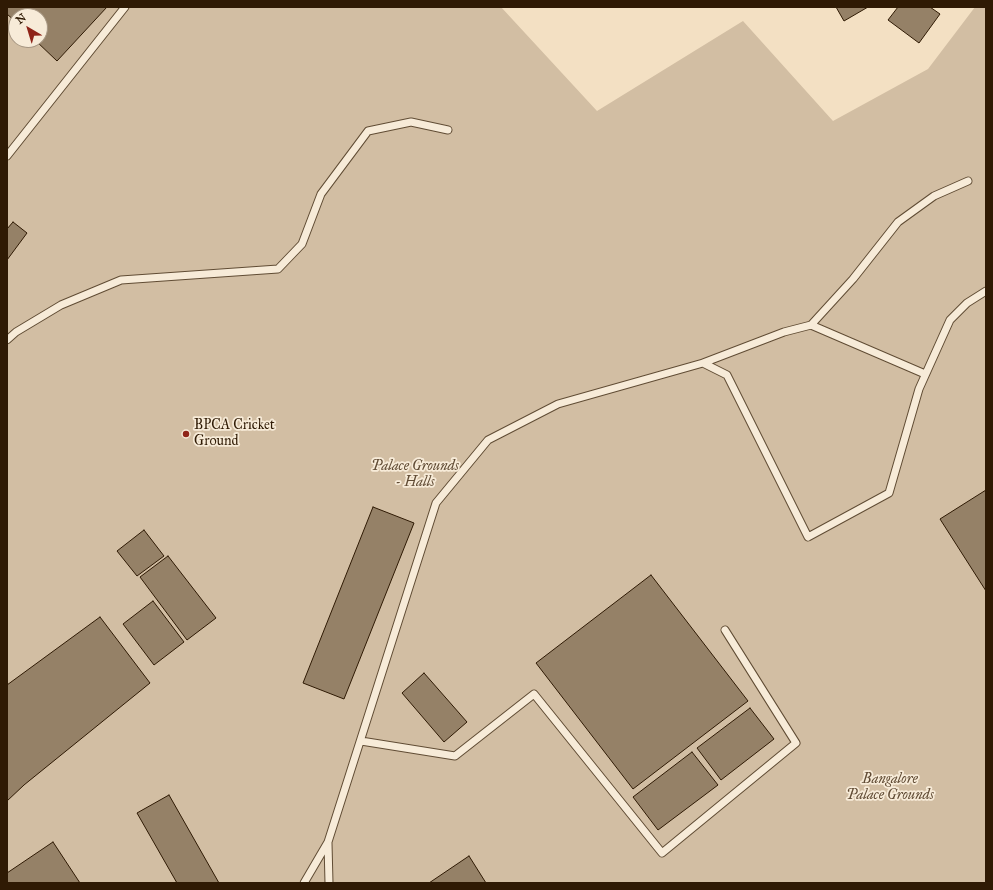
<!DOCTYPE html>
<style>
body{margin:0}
#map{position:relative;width:993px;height:890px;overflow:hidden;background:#f3e0c3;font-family:"IM FELL Great Primer",serif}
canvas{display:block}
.frame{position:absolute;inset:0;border:8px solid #2f1a04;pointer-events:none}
.north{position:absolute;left:8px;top:8px;width:40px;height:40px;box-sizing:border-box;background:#f7ebd8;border:1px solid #a79783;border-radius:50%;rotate:322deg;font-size:11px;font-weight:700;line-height:16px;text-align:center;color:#2f1a04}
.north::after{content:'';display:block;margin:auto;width:14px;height:18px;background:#8f2418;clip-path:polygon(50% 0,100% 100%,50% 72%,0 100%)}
</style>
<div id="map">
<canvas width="993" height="890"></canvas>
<div class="frame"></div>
<div class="north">N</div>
</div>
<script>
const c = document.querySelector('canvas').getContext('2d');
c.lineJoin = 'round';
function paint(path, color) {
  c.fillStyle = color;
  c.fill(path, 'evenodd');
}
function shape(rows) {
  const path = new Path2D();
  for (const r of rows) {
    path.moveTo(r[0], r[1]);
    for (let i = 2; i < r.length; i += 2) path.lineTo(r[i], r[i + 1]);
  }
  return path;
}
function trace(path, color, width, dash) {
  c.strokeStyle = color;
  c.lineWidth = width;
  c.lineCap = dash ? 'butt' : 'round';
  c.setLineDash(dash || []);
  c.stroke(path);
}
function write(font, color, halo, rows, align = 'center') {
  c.font = font + ' "IM FELL Great Primer",serif';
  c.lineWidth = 3.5;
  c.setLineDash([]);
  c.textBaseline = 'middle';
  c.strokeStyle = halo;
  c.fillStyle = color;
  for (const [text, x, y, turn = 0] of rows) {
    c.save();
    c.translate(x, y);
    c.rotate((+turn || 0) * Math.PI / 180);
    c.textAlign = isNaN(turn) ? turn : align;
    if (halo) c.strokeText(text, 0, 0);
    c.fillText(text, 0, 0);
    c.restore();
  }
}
const green = shape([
 [7,7,501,7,597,111,743,21,833,121,928,69,975,7,986,7,986,883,7,883],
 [16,16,40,16,40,40,16,40]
]);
const building = shape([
 [7,7,107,7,57,61,35,40,40,40,40,16,16,16,16,22,7,14,7,7],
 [836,7,868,7,844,21,836,7],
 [898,7,930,7,940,14,919,43,888,20,898,7],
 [13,222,27,233,7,260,7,229,13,222],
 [986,490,986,591,940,519,986,490],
 [373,507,414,523,344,699,303,683,373,507],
 [144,530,164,556,137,576,117,551,144,530],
 [168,556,216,618,187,640,140,577,168,556],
 [651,575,748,701,633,789,536,663,651,575],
 [153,601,184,642,154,665,123,624,153,601],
 [100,617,150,683,24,785,7,801,7,685,100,617],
 [424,673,467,722,444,742,402,693,424,673],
 [750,708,774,739,721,780,697,748,750,708],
 [692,752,718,785,658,830,633,797,692,752],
 [169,795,219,883,177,883,137,813,169,795],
 [53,842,80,883,7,883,7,873,53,842],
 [469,856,486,883,429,883,469,856]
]);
const lane = shape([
 [7,156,125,7],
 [811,325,853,279,898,222,934,196,968,181],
 [7,340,16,332,61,305,121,280,278,269,302,244,321,194,368,131,411,122,448,130],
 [703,363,784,332,811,325,925,374],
 [361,741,455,756,534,694,662,853,796,743,725,630],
 [328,843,329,883],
 [304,883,328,842,436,503,488,440,558,404,703,363,727,375,808,537,889,493,919,389,950,320,967,303,986,291]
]);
const markers = [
 [186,434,4,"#8f2418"]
];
const poiNames = [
 ["BPCA Cricket",194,426],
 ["Ground",194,442]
];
const parkNames = [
 ["Palace Grounds",415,467],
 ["- Halls",415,483],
 ["Bangalore",890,780],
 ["Palace Grounds",890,796]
];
paint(green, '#d2bea3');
paint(building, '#958167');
trace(building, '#2f1a04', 1);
trace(lane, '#604c34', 9);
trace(lane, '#f7ebd8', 7);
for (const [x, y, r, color] of markers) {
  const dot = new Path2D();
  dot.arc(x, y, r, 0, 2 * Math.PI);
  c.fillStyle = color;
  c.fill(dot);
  trace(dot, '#f7ebd8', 1.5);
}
write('14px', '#2f1a04', '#f7ebd8', poiNames, 'left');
write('italic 14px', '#604b34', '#f7ebd8', parkNames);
</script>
